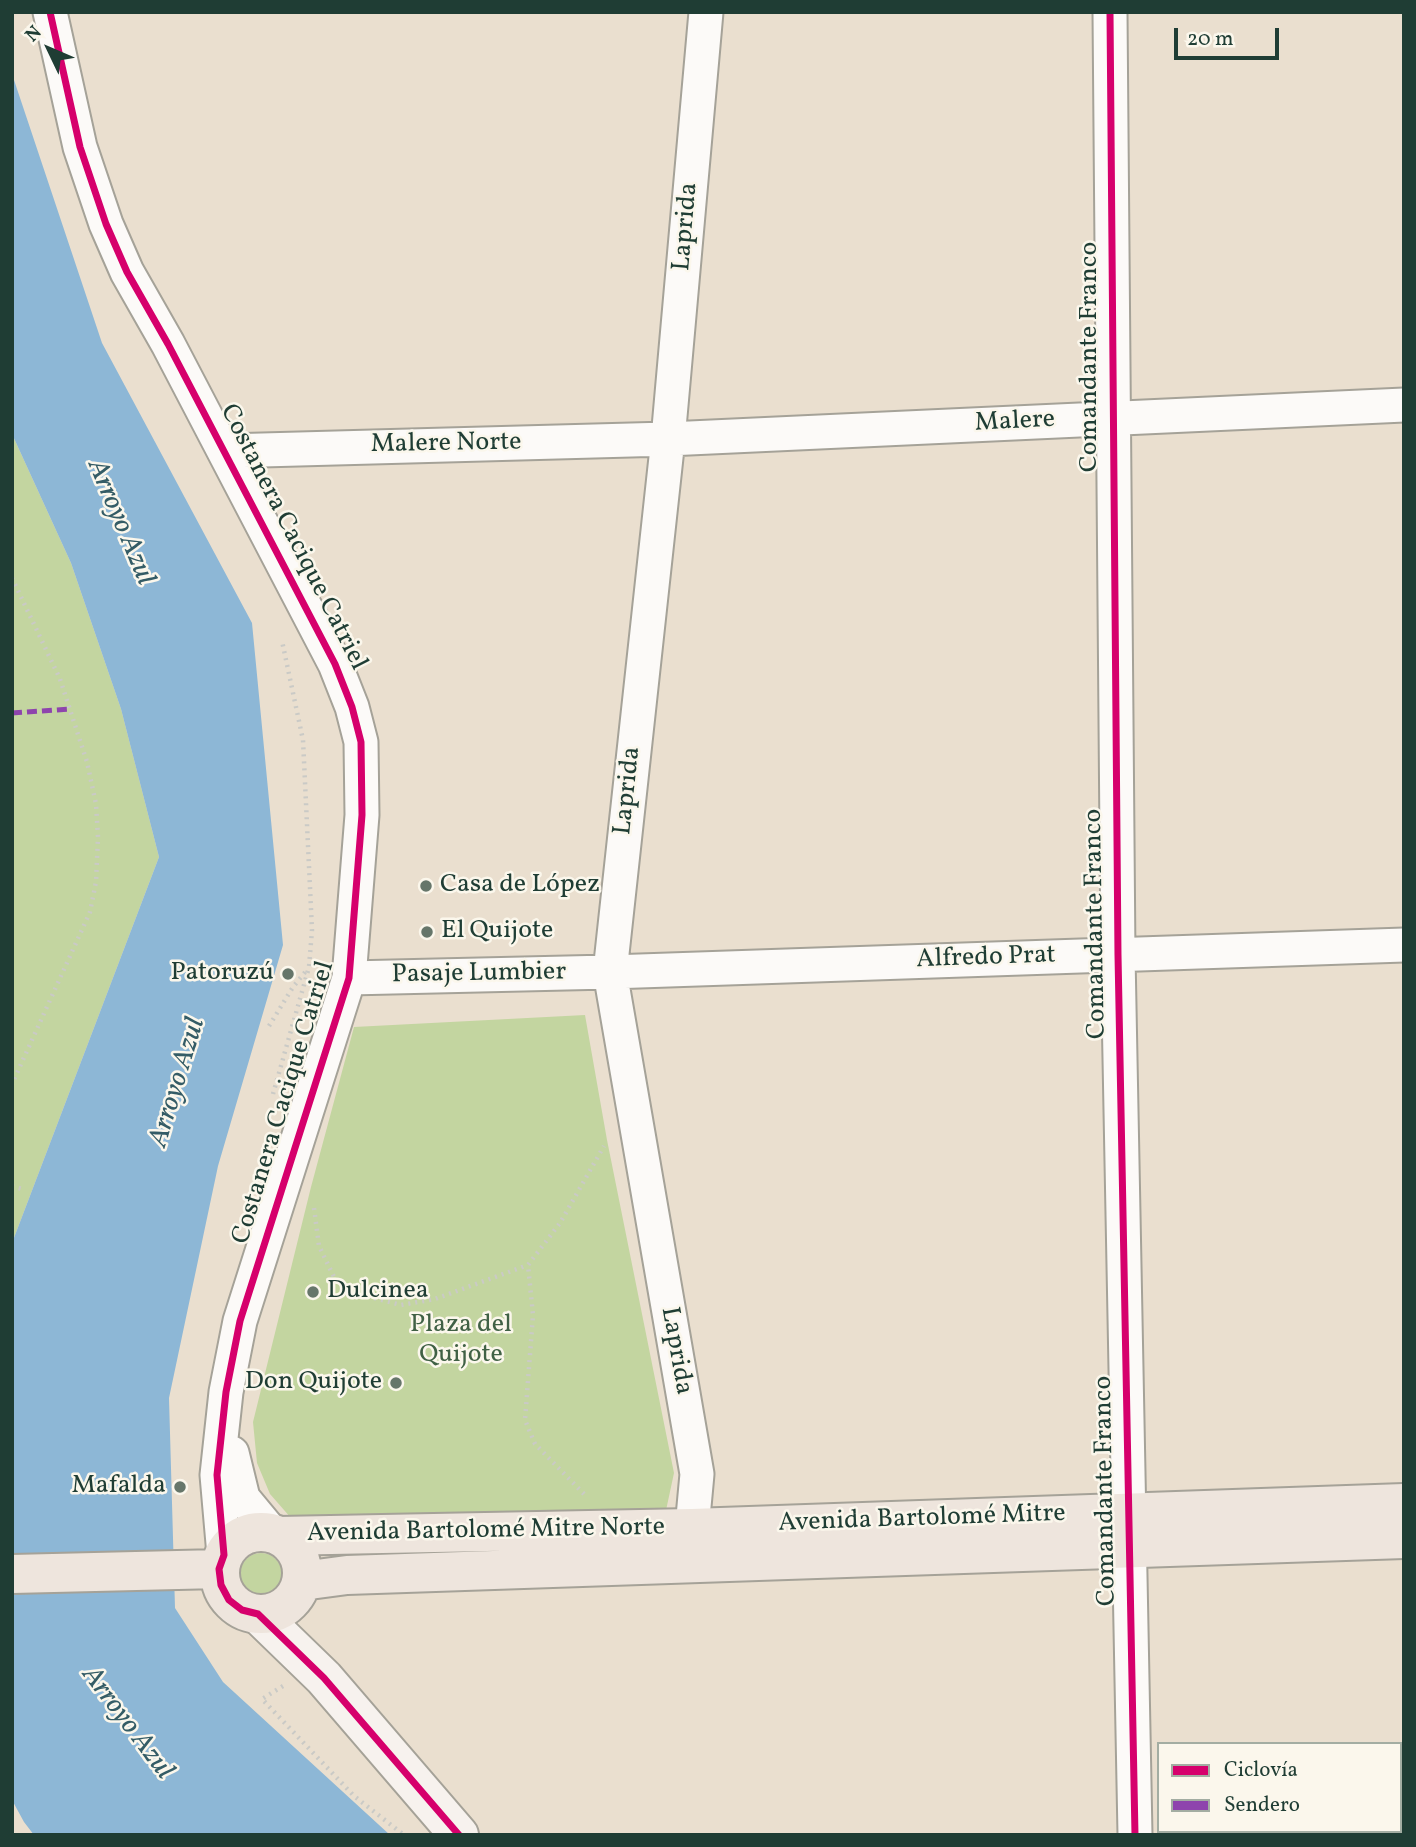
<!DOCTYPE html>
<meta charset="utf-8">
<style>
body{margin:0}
#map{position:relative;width:1416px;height:1847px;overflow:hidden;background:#eadfcf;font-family:Vollkorn,serif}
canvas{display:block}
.frame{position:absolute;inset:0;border:14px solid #1f3d34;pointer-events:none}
.legend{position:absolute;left:1157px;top:1742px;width:245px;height:91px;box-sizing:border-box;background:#fbf7ec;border:2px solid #a3ada2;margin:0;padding:9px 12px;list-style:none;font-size:21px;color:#1f3d34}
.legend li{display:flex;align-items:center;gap:14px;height:35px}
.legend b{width:35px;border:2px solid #a3ada2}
.north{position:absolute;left:14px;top:14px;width:70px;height:70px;-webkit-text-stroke:5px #fbf7ec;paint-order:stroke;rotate:314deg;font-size:19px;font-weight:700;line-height:28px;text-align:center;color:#1f3d34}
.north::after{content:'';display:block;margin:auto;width:24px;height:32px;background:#1f3d34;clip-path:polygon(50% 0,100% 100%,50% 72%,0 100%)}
.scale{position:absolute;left:1174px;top:28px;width:105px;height:32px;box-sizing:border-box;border:4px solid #1f3d34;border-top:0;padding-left:9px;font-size:21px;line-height:24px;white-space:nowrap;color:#1f3d34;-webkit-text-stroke:5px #fbf7ec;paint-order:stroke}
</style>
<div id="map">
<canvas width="1416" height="1847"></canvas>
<div class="frame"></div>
<ul class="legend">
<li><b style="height:9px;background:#d6006c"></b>Ciclovía</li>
<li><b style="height:9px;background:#8e44ad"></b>Sendero</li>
</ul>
<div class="north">N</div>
<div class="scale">20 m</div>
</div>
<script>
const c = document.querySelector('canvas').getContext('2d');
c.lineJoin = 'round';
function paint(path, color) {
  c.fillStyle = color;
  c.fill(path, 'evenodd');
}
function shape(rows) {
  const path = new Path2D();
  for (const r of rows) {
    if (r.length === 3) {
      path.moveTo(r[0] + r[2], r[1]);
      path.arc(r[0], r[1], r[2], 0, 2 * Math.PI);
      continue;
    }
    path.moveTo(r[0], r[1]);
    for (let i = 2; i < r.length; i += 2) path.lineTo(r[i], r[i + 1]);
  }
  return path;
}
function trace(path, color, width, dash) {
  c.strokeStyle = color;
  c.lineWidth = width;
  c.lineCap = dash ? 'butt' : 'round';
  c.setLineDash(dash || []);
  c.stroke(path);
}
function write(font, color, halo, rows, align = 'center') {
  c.font = font + ' Vollkorn,serif';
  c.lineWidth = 5;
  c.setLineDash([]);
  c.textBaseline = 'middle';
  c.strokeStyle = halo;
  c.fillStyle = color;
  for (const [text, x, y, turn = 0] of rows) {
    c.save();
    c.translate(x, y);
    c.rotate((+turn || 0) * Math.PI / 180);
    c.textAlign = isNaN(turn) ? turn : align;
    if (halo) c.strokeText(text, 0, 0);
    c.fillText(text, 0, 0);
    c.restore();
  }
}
const green = shape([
 [12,434,71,563,121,709,159,857,12,1243],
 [585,1015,607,1140,674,1473,665,1515,291,1518,270,1494,257,1463,253,1422,311,1187,354,1027],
 [261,1574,21]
]);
const water = shape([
 [12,74,102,343,252,623,283,945,218,1166,169,1398,175,1608,223,1682,390,1835,34,1835,24,1822,12,1800,12,1243,159,857,121,709,71,563,12,434]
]);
const path = shape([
 [12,578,60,679,87,762,96,804,98,837,96,882,90,912,12,1084],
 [269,1026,293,987,306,971],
 [273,1094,309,967,312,930,303,740,282,641],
 [12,1186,22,1189],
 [314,1208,319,1246,334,1277,358,1294,401,1305,435,1299,528,1265],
 [584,1494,535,1444,525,1420,533,1315,528,1265,560,1223,604,1146],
 [283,1686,262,1699,354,1796,404,1835]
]);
const street = shape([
 [50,12,80,147,106,224,127,272,168,344,335,664,352,707,361,742,362,815,349,978,240,1321,226,1392,217,1475,224,1555],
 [1110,12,1118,955,1135,1835],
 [225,451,668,439,1404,405],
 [349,978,610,972,1404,945],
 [232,1453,243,1498,272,1533],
 [696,1554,692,1528,697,1474,610,972,668,439,706,12]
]);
const secondary = shape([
 [258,1614,324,1678,459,1835]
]);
const primary = shape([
 [261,1573,41],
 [279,1536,692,1528,1404,1503],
 [12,1574,219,1569],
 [302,1581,347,1575,1404,1539]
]);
const quiet = shape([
 [12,713,70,709]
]);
const cycleway = shape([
 [50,12,80,147,106,224,127,272,168,344,335,664,352,707,361,742,362,815,349,978,240,1321,226,1392,217,1475,224,1555,219,1569,221,1585,229,1600,242,1610,258,1614,324,1678,459,1835],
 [1110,12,1118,955,1135,1835]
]);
const markers = [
 [426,886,7,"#66766a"],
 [427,932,7,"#66766a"],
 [288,974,7,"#66766a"],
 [313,1292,7,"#66766a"],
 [396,1383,7,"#66766a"],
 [180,1487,7,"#66766a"]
];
const streetNames = [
 ["Laprida",687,227,-85],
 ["Comandante Franco",1091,357,-90],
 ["Malere",1015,423,-3],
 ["Malere Norte",446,445,-1],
 ["Costanera Cacique Catriel",292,538,63],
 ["Laprida",629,791,-84],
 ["Comandante Franco",1097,924,-91],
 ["Alfredo Prat",986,959,-2],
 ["Pasaje Lumbier",479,975,-1],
 ["Costanera Cacique Catriel",285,1103,-73],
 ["Laprida",675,1351,80],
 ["Comandante Franco",1107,1491,-91],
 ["Avenida Bartolomé Mitre",922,1520,-2],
 ["Avenida Bartolomé Mitre Norte",486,1532,-1]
];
const poiNames = [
 ["Casa de López",440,886],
 ["El Quijote",441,932],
 ["Patoruzú",274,974,"right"],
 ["Dulcinea",327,1292],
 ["Don Quijote",382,1383,"right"],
 ["Mafalda",166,1487,"right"]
];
const parkNames = [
 ["Plaza del",461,1326],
 ["Quijote",461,1356]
];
const waterNames = [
 ["Arroyo Azul",119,523,67],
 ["Arroyo Azul",179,1083,-73],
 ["Arroyo Azul",126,1724,53]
];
paint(green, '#c3d5a0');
paint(water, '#8db7d6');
trace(street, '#a5a298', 37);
trace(secondary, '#a5a298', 42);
trace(primary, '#a5a298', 42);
trace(path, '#cacac6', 4.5, [2, 5]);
trace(street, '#fcfaf8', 33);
trace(secondary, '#f7f2ee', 38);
trace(primary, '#eee5dd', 38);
trace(quiet, '#8e44ad', 5, [10, 5]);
trace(cycleway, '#d6006c', 7);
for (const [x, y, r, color] of markers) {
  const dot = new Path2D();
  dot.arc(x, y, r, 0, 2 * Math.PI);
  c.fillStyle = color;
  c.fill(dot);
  trace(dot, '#fbf7ec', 2.5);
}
write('26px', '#1f3d34', '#fbf7ec', streetNames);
write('26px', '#1f3d34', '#fbf7ec', poiNames, 'left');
write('26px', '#406145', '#fbf7ec', parkNames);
write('italic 28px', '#345c66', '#fbf7ec', waterNames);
</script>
